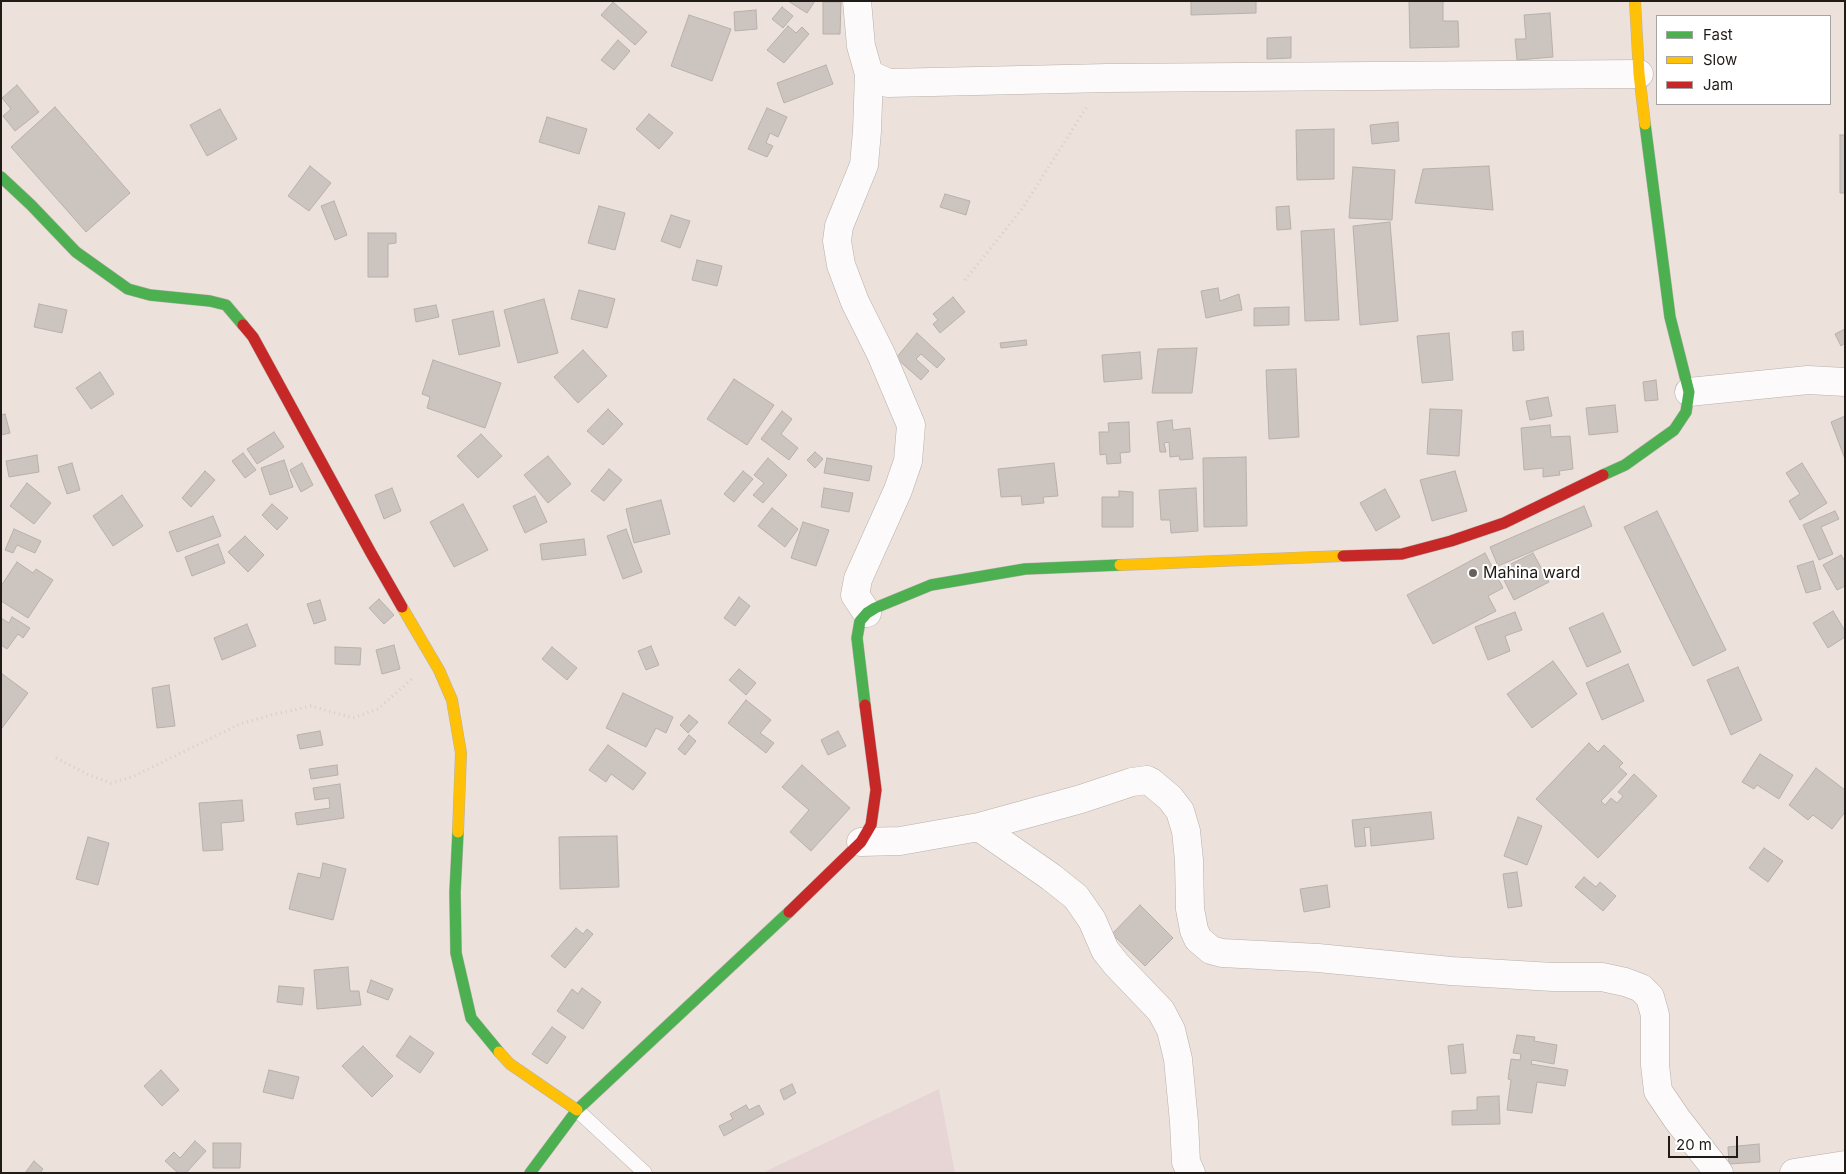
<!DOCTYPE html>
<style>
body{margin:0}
#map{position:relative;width:1846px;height:1174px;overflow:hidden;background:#ece1db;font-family:Inter,sans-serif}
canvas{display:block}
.frame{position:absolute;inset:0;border:2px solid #211b17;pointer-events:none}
.legend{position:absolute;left:1656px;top:15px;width:175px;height:90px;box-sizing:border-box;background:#fff;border:1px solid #a6a4a2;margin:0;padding:6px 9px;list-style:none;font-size:15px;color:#211b17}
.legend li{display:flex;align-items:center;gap:10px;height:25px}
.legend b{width:25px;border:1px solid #a6a4a2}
.scale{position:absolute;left:1668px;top:1136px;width:70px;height:22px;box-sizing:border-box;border:2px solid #211b17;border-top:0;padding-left:6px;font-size:15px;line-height:18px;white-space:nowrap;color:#211b17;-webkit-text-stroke:4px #fff;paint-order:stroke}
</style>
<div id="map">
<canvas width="1846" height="1174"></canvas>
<div class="frame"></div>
<ul class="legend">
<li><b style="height:6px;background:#4caf50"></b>Fast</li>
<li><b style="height:6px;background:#ffc107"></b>Slow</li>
<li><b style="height:6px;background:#c62828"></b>Jam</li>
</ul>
<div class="scale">20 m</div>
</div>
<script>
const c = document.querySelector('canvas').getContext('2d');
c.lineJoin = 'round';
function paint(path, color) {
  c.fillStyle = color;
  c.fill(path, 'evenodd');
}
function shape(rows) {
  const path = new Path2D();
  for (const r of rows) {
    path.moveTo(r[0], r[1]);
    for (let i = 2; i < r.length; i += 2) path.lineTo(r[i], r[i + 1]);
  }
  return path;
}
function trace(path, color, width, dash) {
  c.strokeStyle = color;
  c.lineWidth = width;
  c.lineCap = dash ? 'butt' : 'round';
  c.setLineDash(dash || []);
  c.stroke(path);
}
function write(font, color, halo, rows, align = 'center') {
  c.font = font + ' Inter,sans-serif';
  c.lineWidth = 4;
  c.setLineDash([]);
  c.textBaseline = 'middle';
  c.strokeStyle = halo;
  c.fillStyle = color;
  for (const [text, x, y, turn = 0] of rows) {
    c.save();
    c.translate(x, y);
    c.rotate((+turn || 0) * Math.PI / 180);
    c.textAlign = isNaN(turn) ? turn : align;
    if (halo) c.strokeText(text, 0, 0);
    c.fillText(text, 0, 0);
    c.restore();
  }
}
const education = shape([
 [939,1089,955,1173,762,1173]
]);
const building = shape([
 [788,1,815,1,807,13,788,1],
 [1191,1,1256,1,1256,13,1191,15,1191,1],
 [1409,1,1443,1,1443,21,1458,21,1459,47,1410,48,1409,1],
 [613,2,647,32,635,45,601,15,613,2],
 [823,2,841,2,840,34,823,34,823,2],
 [782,7,793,16,783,28,772,19,782,7],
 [756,10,757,29,735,31,734,12,756,10],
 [1550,13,1553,57,1517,60,1515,39,1526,39,1524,15,1550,13],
 [689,15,731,29,712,81,671,66,689,15],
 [788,26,796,33,802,27,809,34,784,63,767,50,788,26],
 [1291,37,1291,58,1267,59,1267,38,1291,37],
 [618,40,630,51,614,70,601,60,618,40],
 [826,65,833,84,784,103,777,83,826,65],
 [17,85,39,112,15,131,3,116,11,109,2,98,17,85],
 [55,107,130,193,86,232,11,147,55,107],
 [767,108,787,117,778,137,770,133,766,143,773,146,767,157,748,149,767,108],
 [220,109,237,139,207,156,190,125,220,109],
 [649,114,673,133,659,149,636,129,649,114],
 [547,117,587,129,579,154,539,142,547,117],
 [1398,122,1399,141,1372,144,1370,125,1398,122],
 [1334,129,1334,179,1297,180,1296,130,1334,129],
 [1840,135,1845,135,1845,193,1840,193,1840,135],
 [310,166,331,183,309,211,288,196,310,166],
 [1489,166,1493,210,1415,203,1423,169,1489,166],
 [1353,167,1395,170,1392,220,1349,218,1353,167],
 [945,194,970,201,966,215,940,207,945,194],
 [334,201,347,235,335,240,321,206,334,201],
 [599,206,625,213,615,250,588,243,599,206],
 [1289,206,1291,229,1277,230,1276,207,1289,206],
 [671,215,690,221,680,248,661,241,671,215],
 [1390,222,1398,321,1360,325,1353,226,1390,222],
 [1334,229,1339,320,1305,321,1301,231,1334,229],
 [368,233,396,233,396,243,388,244,388,277,368,277,368,233],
 [697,260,722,266,717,286,692,280,697,260],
 [1218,288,1220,301,1239,294,1242,310,1206,318,1201,291,1218,288],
 [579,290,615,299,607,328,571,319,579,290],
 [953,297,965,312,940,333,933,324,938,320,933,314,953,297],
 [544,299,558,353,518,363,504,310,544,299],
 [39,304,67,310,62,333,34,327,39,304],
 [436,305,439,317,416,322,414,309,436,305],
 [1289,307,1289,325,1254,326,1254,308,1289,307],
 [493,311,500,346,459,355,452,320,493,311],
 [1845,329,1845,343,1841,346,1835,334,1845,329],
 [1523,331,1524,350,1513,351,1512,332,1523,331],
 [917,333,945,359,937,368,921,354,916,359,929,371,921,380,896,358,917,333],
 [1449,333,1453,380,1422,383,1417,336,1449,333],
 [1026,340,1027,345,1001,348,1000,343,1026,340],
 [1197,348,1192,393,1152,393,1158,349,1197,348],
 [583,350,607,376,578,403,554,377,583,350],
 [1140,352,1142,379,1104,382,1102,355,1140,352],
 [433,360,501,383,485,428,427,408,430,397,422,394,433,360],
 [1296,369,1299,437,1269,439,1266,370,1296,369],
 [100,372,114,394,91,409,76,388,100,372],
 [734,379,774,405,747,445,707,419,734,379],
 [1656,380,1658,400,1645,401,1643,382,1656,380],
 [1548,397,1552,416,1530,420,1526,401,1548,397],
 [1615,405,1618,432,1589,435,1586,408,1615,405],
 [608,409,623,424,603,445,587,431,608,409],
 [1430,409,1462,410,1459,456,1427,454,1430,409],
 [782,411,792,419,781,434,798,448,789,460,761,439,782,411],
 [5,414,10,433,1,435,1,415,5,414],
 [1845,416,1845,459,1831,422,1845,416],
 [1172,420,1173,430,1190,428,1193,459,1180,460,1179,456,1170,457,1169,442,1164,443,1166,452,1160,452,1157,422,1172,420],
 [1129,422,1130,452,1120,453,1121,463,1107,464,1106,454,1100,455,1099,432,1109,432,1108,423,1129,422],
 [1550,425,1551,437,1570,436,1573,469,1559,471,1560,475,1543,477,1543,468,1524,470,1521,428,1550,425],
 [274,432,284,447,257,464,247,449,274,432],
 [481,434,502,456,478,478,457,456,481,434],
 [815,452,823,459,815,468,807,460,815,452],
 [243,453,256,470,245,478,232,461,243,453],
 [37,455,39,472,9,477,6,461,37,455],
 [548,456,571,484,548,503,524,475,548,456],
 [1246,457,1247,526,1204,527,1203,458,1246,457],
 [768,458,787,475,763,503,753,495,764,483,754,475,768,458],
 [827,458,872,466,869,481,824,473,827,458],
 [284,460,293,487,270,495,261,468,284,460],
 [72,463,80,490,67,494,58,467,72,463],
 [302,463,313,485,301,492,290,470,302,463],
 [1054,463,1058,496,1043,497,1044,503,1022,505,1021,496,1001,497,998,469,1054,463],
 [1802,463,1827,503,1800,520,1789,501,1800,494,1786,473,1802,463],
 [609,469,622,480,604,501,591,491,609,469],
 [205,471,215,480,191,507,182,498,205,471],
 [743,471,753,479,734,502,724,494,743,471],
 [1455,471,1467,511,1432,521,1420,480,1455,471],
 [27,483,51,503,34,524,10,506,27,483],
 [392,488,401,511,384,519,375,495,392,488],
 [824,488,853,493,849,512,821,507,824,488],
 [1196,488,1198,531,1171,533,1170,520,1161,520,1159,490,1196,488],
 [1385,489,1400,517,1376,531,1360,503,1385,489],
 [1119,491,1133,492,1133,527,1102,527,1102,497,1119,497,1119,491],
 [122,495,143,526,113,546,93,516,122,495],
 [535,496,547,522,525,533,513,506,535,496],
 [661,500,670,534,634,543,626,509,661,500],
 [272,504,288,518,277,530,262,515,272,504],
 [463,504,488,550,454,567,430,522,463,504],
 [1584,506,1592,526,1498,566,1490,547,1584,506],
 [772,508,798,529,785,547,758,526,772,508],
 [1657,511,1726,650,1693,666,1624,527,1657,511],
 [1835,511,1839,519,1821,527,1833,554,1819,560,1803,525,1835,511],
 [213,516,221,536,177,552,169,532,213,516],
 [803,522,829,530,816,566,791,558,803,522],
 [14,529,41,541,35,553,17,545,13,553,5,550,14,529],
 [626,529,642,572,623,579,607,536,626,529],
 [245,536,264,555,248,572,228,552,245,536],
 [584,539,586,555,542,560,540,544,584,539],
 [218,544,225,563,192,576,185,557,218,544],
 [1485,553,1503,588,1488,596,1496,611,1433,644,1407,595,1485,553],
 [1533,553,1549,582,1514,600,1499,570,1533,553],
 [1841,555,1845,561,1845,586,1837,590,1823,565,1841,555],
 [1813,561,1821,589,1806,593,1797,566,1813,561],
 [17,562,33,573,36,569,53,580,28,618,1,601,1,586,17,562],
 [739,597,750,606,735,626,724,618,739,597],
 [379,599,394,615,384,624,369,608,379,599],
 [320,600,326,620,314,624,307,604,320,600],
 [1833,611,1845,631,1845,637,1828,648,1813,623,1833,611],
 [1515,612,1522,630,1505,636,1510,651,1488,660,1475,627,1515,612],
 [1603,613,1621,652,1587,667,1569,628,1603,613],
 [12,617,30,628,23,638,18,634,7,649,1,645,1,618,9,623,12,617],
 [247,624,256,646,222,660,214,638,247,624],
 [394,645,400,669,382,674,376,650,394,645],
 [651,646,659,665,646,670,638,651,651,646],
 [335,647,361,648,360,665,335,664,335,647],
 [552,647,577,668,567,680,542,659,552,647],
 [1553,661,1577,694,1532,728,1507,694,1553,661],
 [1628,664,1644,701,1602,720,1586,683,1628,664],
 [1738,667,1762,720,1731,735,1707,680,1738,667],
 [739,669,756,683,746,695,729,680,739,669],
 [1,673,28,693,2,728,1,727,1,673],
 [169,685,175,726,157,728,152,688,169,685],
 [623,693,673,717,666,733,656,728,646,747,606,728,623,693],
 [746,700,771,720,760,733,774,743,766,753,728,723,746,700],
 [689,715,698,722,688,733,680,725,689,715],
 [320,731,323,745,300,749,297,735,320,731],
 [838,731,846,746,828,755,821,740,838,731],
 [689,735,696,741,685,755,678,749,689,735],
 [1589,743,1598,752,1604,745,1623,763,1619,767,1627,774,1601,801,1605,805,1611,798,1617,803,1623,796,1618,792,1634,774,1657,796,1598,858,1536,799,1589,743],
 [608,745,646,773,633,790,611,774,606,782,589,770,608,745],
 [1760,754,1793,775,1779,799,1757,785,1754,789,1742,782,1760,754],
 [337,765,338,775,311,779,309,769,337,765],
 [802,765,850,808,811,851,790,832,809,810,782,787,802,765],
 [1816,768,1845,790,1845,812,1832,829,1813,815,1808,820,1789,805,1816,768],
 [340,784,344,818,297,825,295,813,330,808,329,798,315,800,313,788,340,784],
 [242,800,244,821,221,823,223,850,203,851,199,803,242,800],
 [1431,812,1434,839,1371,846,1370,827,1364,828,1366,846,1355,847,1352,820,1431,812],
 [1518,817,1542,826,1527,865,1504,856,1518,817],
 [617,836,619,887,560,889,559,837,617,836],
 [88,837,109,843,98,885,76,879,88,837],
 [1764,848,1783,861,1768,882,1749,868,1764,848],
 [323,863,346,869,333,920,289,909,298,873,320,878,323,863],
 [1517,872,1522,906,1508,908,1503,874,1517,872],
 [1584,877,1596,887,1600,882,1616,896,1603,911,1575,887,1584,877],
 [1327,885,1330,907,1304,912,1300,889,1327,885],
 [1140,905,1173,938,1145,966,1112,934,1140,905],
 [576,928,583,934,587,929,593,934,565,968,551,956,576,928],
 [348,967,350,991,359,991,361,1005,317,1009,314,970,348,967],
 [371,980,393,989,388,1000,367,992,371,980],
 [279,986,304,988,302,1005,277,1002,279,986],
 [582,988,601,1002,583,1029,557,1011,572,989,578,994,582,988],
 [552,1027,566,1037,547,1064,532,1054,552,1027],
 [1517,1035,1535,1037,1534,1041,1557,1045,1554,1064,1532,1060,1531,1064,1568,1070,1565,1086,1537,1082,1532,1113,1507,1110,1511,1080,1508,1079,1511,1059,1520,1060,1521,1054,1513,1053,1517,1035],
 [410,1036,434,1053,420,1073,396,1056,410,1036],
 [1463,1044,1466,1073,1451,1074,1448,1046,1463,1044],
 [363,1046,393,1076,372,1097,342,1066,363,1046],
 [161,1070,179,1090,162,1106,144,1086,161,1070],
 [269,1070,299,1077,293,1099,263,1092,269,1070],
 [792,1084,796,1093,784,1100,780,1090,792,1084],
 [1499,1096,1500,1124,1452,1125,1452,1111,1477,1110,1477,1097,1499,1096],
 [746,1105,749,1110,759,1105,764,1114,724,1136,719,1126,733,1119,730,1114,746,1105],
 [195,1141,206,1151,186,1173,178,1173,165,1161,174,1152,180,1158,195,1141],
 [213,1143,241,1143,240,1168,213,1168,213,1143],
 [1759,1144,1760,1162,1729,1164,1728,1147,1759,1144],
 [34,1161,43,1169,40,1173,25,1173,34,1161]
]);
const path = shape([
 [965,280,1022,209,1088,105],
 [56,758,89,775,111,783,132,777,240,724,275,714,311,706,353,718,378,709,414,677]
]);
const lane = shape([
 [577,1110,645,1173]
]);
const street = shape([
 [857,1,861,46,869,74,888,83,1108,78,1639,74],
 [1689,392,1808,380,1845,382],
 [867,613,855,595,858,579,898,490,908,461,911,425,881,354,855,302,841,265,837,241,839,226,864,165,867,131,869,74],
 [979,827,1051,877,1076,897,1092,920,1105,950,1116,964,1161,1011,1171,1030,1178,1059,1184,1122,1186,1162,1191,1173],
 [861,842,900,841,979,827,1081,799,1132,782,1147,780,1151,782,1170,798,1180,811,1186,831,1189,860,1190,909,1194,930,1198,939,1211,950,1222,953,1318,958,1451,971,1553,977,1602,977,1625,982,1641,988,1650,997,1655,1015,1655,1065,1658,1091,1677,1119,1719,1173],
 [1794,1173,1845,1165]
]);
const fast = shape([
 [1,177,31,205,76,252,128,289,150,295,210,301,226,305,243,325],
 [1603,475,1625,465,1674,430,1686,412,1689,392,1670,317,1645,124],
 [865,705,857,638,860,621,867,613,875,608,931,585,1025,569,1120,565],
 [458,832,455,892,456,953,471,1018,499,1052],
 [530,1173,577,1110,789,912]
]);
const slow = shape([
 [1635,1,1639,74,1645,124],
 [1120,565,1343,556],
 [402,607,439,670,452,700,461,753,458,832],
 [499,1052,510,1064,577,1110]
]);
const jam = shape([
 [243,325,253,337,371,553,402,607],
 [1343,556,1402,554,1451,541,1504,523,1603,475],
 [789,912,861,842,871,825,876,790,865,705]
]);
const markers = [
 [1473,573,5,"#68605c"]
];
const poiNames = [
 ["Mahina ward",1483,573]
];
paint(education, '#e7d5d6');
paint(building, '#ccc4bf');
trace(building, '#b8b0ab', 1);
trace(lane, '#b8b0ab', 15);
trace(street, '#b8b0ab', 29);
trace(fast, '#b8b0ab', 12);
trace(slow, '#b8b0ab', 12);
trace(jam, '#b8b0ab', 12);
trace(path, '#d2d0ce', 3, [1, 4]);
trace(lane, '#fcfafa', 14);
trace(street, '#fcfafa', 28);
trace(fast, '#4caf50', 11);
trace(slow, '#ffc107', 11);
trace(jam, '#c62828', 11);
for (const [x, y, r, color] of markers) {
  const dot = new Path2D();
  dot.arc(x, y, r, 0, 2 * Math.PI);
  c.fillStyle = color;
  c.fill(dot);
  trace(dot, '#fff', 2);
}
write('16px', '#211b17', '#fff', poiNames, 'left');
</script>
